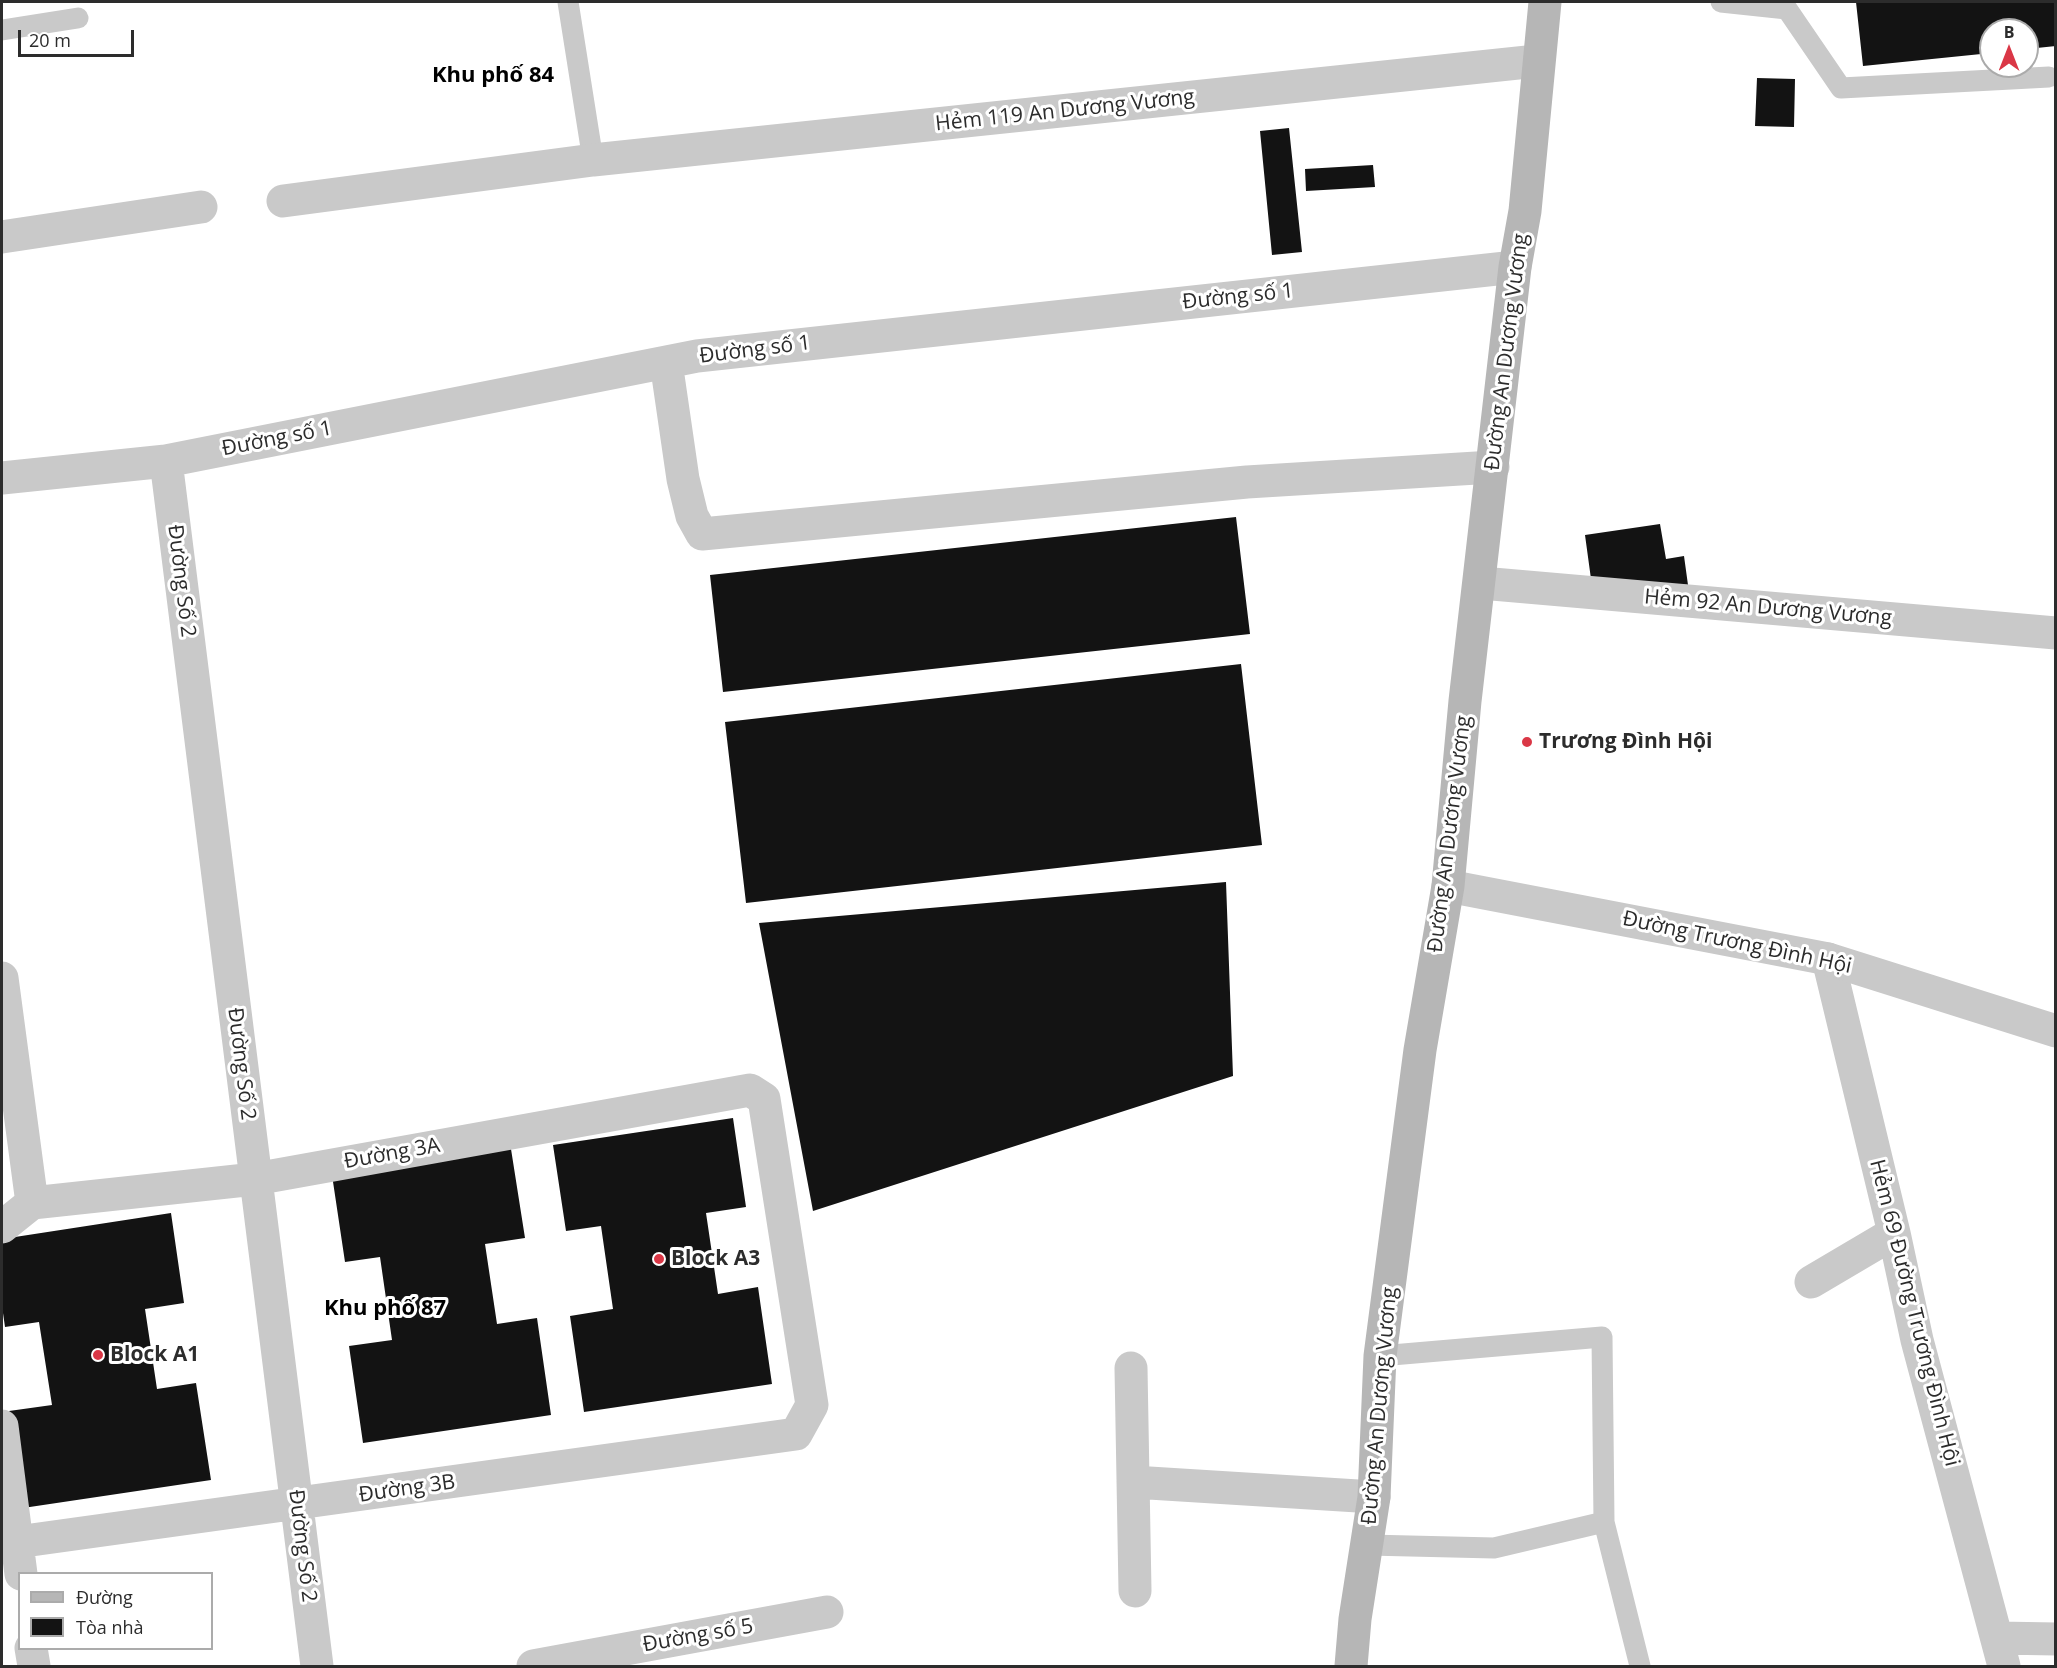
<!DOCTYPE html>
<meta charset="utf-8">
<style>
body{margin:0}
#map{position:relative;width:2057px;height:1668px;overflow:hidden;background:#fff;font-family:"Open Sans",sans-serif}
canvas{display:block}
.frame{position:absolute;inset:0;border:3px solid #2c2c2c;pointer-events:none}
.legend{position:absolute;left:18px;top:1572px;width:195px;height:78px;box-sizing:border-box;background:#fff;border:2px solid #ababab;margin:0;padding:8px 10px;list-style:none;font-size:18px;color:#2c2c2c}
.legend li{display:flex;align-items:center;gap:12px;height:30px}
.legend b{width:30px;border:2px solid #ababab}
.north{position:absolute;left:1979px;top:18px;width:60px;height:60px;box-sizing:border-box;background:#fff;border:2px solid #ababab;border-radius:50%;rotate:0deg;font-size:16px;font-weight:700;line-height:24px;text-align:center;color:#2c2c2c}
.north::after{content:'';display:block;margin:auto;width:21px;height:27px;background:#da3746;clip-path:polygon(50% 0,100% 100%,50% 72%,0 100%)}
.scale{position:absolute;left:18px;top:30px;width:116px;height:27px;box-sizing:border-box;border:3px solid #2c2c2c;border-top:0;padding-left:8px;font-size:18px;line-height:21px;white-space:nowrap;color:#2c2c2c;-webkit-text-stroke:4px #fff;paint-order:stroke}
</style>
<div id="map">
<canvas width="2057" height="1668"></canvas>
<div class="frame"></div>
<ul class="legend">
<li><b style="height:8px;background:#b6b6b6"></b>Đường</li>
<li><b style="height:16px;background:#131313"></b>Tòa nhà</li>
</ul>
<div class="north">B</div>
<div class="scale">20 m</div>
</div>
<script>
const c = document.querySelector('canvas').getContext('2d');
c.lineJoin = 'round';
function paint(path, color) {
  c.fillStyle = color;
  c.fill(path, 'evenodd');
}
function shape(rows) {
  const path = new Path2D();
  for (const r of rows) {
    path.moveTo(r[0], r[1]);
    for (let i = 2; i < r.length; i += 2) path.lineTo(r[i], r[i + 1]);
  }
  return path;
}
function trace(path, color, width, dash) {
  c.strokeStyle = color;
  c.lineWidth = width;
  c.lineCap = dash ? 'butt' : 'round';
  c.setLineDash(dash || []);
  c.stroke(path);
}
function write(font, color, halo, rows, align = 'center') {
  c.font = font + ' "Open Sans",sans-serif';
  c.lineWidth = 6;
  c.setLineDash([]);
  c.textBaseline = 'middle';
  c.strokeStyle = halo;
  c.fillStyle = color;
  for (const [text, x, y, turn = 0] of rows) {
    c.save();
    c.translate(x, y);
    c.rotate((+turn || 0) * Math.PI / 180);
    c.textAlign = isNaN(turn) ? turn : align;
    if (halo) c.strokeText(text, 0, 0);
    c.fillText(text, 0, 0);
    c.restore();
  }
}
const building = shape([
 [1856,2,2056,2,2056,46,2027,49,2027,30,1991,30,1991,53,1863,66],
 [1757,78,1795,79,1794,127,1755,126],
 [1289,128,1302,252,1272,255,1260,131],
 [1373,165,1375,187,1306,191,1305,169],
 [1236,517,1250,634,723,692,710,575],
 [1660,524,1666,559,1684,556,1688,585,1591,579,1585,535],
 [1241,664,1262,845,746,903,725,722],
 [1226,882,1233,1076,813,1211,759,923],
 [733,1118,746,1207,706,1213,718,1294,758,1287,772,1384,584,1412,570,1316,613,1309,601,1226,566,1231,553,1145],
 [511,1149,525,1238,485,1244,497,1324,537,1318,551,1415,363,1443,349,1346,392,1340,380,1257,345,1262,332,1175],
 [171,1213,184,1303,145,1309,157,1389,196,1383,211,1480,23,1508,9,1411,52,1405,39,1322,5,1327,2,1306,2,1239]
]);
const service = shape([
 [568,2,593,160],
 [1721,2,1787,9,1841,88,2049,77],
 [2,30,78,18],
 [1380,1356,1602,1337,1604,1522,1640,1666],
 [1368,1545,1494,1548,1604,1522]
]);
const minor = shape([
 [283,201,593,160,1537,61],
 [2,237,201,207],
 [666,362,683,479,692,516,702,534,1247,482,1493,467],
 [166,461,317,1666],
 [2,478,166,461,697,356,1515,267],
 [1481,583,2056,633],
 [1828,959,1894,1233,1917,1340,2004,1666],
 [2,978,32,1203],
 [2,1227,32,1203],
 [1811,1282,1894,1233],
 [1131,1368,1135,1591],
 [2,1426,21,1574],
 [1133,1482,1374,1497],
 [17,1542,796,1434,812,1405,764,1099,750,1090,255,1179,32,1203],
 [1998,1638,2056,1639],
 [31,1648,34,1666],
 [533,1666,827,1612]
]);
const tertiary = shape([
 [1448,886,1828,959,2056,1031]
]);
const secondary = shape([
 [1351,1666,1355,1619,1374,1497,1380,1356,1420,1050,1448,886,1465,701,1515,267,1525,211,1545,2]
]);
const markers = [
 [1527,742,6,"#da3746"],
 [659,1259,6,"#da3746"],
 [98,1355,6,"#da3746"]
];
const streetNames = [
 ["Hẻm 119 An Dương Vương",1065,111,-6],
 ["Đường số 1",1238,297,-6],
 ["Đường số 1",755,350,-7],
 ["Đường An Dương Vương",1507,352,-83],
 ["Đường số 1",277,439,-11],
 ["Đường Số 2",181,581,83],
 ["Hẻm 92 An Dương Vương",1768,608,5],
 ["Đường An Dương Vương",1450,834,-83],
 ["Đường Trương Đình Hội",1737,943,12],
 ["Đường Số 2",241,1064,83],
 ["Đường 3A",392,1154,-10],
 ["Hẻm 69 Đường Trương Đình Hội",1914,1313,76],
 ["Đường An Dương Vương",1380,1406,-85],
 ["Đường 3B",407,1489,-8],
 ["Đường Số 2",302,1546,83],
 ["Đường số 5",698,1636,-10]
];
const poiNames = [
 ["Trương Đình Hội",1539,742],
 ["Block A3",671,1259],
 ["Block A1",110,1355]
];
const neighbourhoodNames = [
 ["Khu phố 84",493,76],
 ["Khu phố 87",385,1309]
];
paint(building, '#131313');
trace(service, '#c9c9c9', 21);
trace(minor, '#c9c9c9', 33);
trace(tertiary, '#c9c9c9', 33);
trace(secondary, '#b6b6b6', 33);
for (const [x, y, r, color] of markers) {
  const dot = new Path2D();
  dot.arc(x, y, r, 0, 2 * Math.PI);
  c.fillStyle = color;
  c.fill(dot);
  trace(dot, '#fff', 2);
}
write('21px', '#2c2c2c', '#fff', streetNames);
write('bold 21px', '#2c2c2c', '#fff', poiNames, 'left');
write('bold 22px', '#000', '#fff', neighbourhoodNames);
</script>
